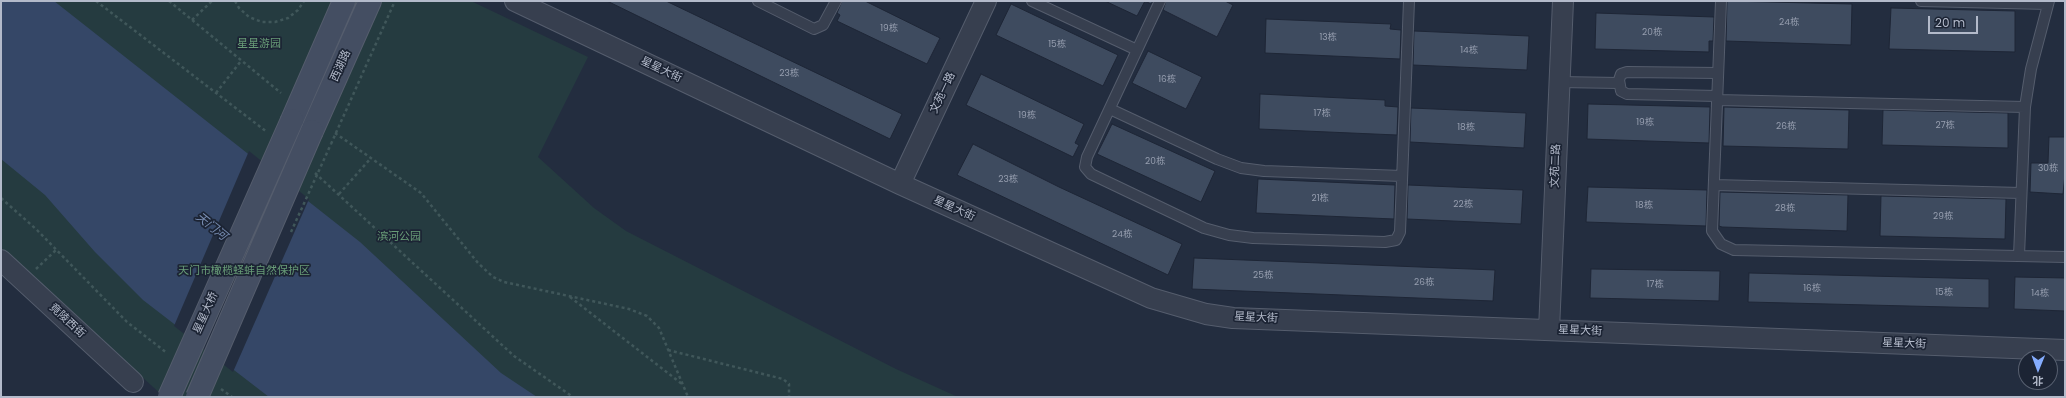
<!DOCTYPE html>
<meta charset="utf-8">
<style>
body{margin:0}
#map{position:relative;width:2066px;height:398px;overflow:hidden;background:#232d3f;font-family:Poppins,"Noto Sans SC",sans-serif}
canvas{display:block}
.frame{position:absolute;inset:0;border:2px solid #b3baca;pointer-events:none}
.north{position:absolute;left:2018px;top:350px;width:40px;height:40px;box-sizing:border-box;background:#1c2434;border:1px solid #586070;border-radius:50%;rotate:181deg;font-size:11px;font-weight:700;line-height:16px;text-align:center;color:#b3baca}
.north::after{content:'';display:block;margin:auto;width:14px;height:18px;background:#84acfe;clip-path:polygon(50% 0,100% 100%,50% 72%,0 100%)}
.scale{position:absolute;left:1928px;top:16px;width:50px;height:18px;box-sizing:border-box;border:2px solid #b3baca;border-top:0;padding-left:5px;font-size:12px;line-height:14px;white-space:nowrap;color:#b3baca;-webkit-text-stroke:3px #1c2434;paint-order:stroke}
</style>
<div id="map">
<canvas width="2066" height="398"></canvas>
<div class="frame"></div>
<div class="north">北</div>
<div class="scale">20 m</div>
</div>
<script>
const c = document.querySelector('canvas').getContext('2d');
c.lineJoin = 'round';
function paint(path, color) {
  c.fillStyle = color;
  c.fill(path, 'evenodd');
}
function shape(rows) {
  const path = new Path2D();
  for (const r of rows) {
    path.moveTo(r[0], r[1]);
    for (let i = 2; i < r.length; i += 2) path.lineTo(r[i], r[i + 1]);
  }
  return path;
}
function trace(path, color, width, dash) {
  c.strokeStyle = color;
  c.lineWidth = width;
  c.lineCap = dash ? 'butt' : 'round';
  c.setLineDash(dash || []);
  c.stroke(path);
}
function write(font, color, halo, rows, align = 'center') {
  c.font = font + ' Poppins,"Noto Sans SC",sans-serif';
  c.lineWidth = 3.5;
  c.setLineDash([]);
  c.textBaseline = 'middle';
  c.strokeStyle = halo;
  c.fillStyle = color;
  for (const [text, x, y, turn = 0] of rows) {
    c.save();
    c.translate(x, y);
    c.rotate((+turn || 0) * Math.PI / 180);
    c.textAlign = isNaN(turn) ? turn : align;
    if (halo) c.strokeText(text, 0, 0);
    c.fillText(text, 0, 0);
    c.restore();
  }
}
const green = shape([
 [1,1,471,1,588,57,538,157,594,208,626,231,896,369,958,397,164,397,1,248]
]);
const water = shape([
 [1,1,54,1,360,242,501,373,537,397,269,397,143,300,95,252,45,195,1,159]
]);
const pier = shape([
 [249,151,309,199,233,372,174,326]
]);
const building = shape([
 [607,1,666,1,902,114,890,139,607,1],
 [842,1,865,1,940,38,927,64,837,21,840,15,837,13,842,1],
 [1105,1,1153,1,1151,4,1145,1,1137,16,1105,1],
 [1166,1,1225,1,1233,5,1217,37,1163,10,1166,1],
 [1727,1,1852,4,1851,45,1726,41,1727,1],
 [1011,4,1118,55,1103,86,996,35,1011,4],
 [1891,8,2015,11,2015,52,1889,49,1891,8],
 [1596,13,1714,17,1713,41,1709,41,1709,52,1595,49,1596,13],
 [1266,19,1391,24,1390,29,1401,30,1400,59,1265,53,1266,19],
 [1414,31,1529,36,1527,70,1413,65,1414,31],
 [1148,51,1202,77,1186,109,1132,83,1148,51],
 [981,74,1084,124,1075,143,1079,145,1073,157,966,105,981,74],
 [1260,94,1385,100,1385,106,1398,107,1397,135,1259,129,1260,94],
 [1588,104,1710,107,1709,143,1587,139,1588,104],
 [1724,107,1849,110,1848,149,1723,146,1724,107],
 [1411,108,1526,113,1524,148,1410,142,1411,108],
 [1883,110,2008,113,2008,148,1882,145,1883,110],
 [1112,124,1215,171,1201,202,1097,154,1112,124],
 [2049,137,2065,137,2065,174,2063,194,2030,192,2031,163,2048,163,2049,137],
 [973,144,1059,187,1182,244,1168,275,957,175,973,144],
 [1258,179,1395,185,1394,219,1256,213,1258,179],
 [1408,185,1523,190,1521,224,1407,219,1408,185],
 [1588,187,1707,190,1706,226,1586,222,1588,187],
 [1720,192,1848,195,1847,231,1722,227,1719,226,1720,192],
 [1881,196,2006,199,2005,239,1880,236,1881,196],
 [1194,258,1495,270,1493,301,1192,289,1194,258],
 [1591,269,1720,271,1719,301,1590,298,1591,269],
 [1749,273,1989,279,1989,308,1748,302,1749,273],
 [2015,277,2065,278,2065,311,2014,309,2015,277]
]);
const path = shape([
 [96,1,267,132],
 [169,1,281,93],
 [235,1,239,8,249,17,262,22,275,22,288,18,298,10,304,1],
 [192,20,212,1],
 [216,93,241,61],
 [335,133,421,193,478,263,493,277,504,282,629,309,647,316,659,328,688,397],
 [331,144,395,1],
 [315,173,514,356,573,397],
 [339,194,371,158],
 [1,198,37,230,127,322,167,353],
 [36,269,56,250],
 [570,297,682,384],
 [668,350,783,379,789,384,789,397],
 [221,389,232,397]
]);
const lane = shape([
 [758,1,814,29,823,25,836,1],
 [1032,1,1137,50],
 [1160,1,1087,157,1085,167,1091,174,1204,228,1229,235,1253,238,1385,242,1396,240,1400,232,1409,1],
 [1721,1,1712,231,1721,244,1734,250,2065,257],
 [1921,1,2048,4],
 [1559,82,1619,83],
 [1717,96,1627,94,1621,91,1619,80,1621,74,1627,72,1718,73],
 [1717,100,2025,107],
 [1110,109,1217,159,1241,168,1264,171,1402,176],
 [1714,185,2021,193],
 [2019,256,2025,107,2031,69,2049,1]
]);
const street = shape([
 [515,1,900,184,1151,298,1206,314,1233,318,2065,350],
 [900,184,986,1],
 [1,260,133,382],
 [1549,330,1563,1]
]);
const secondary = shape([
 [292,120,344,1],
 [312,131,370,1]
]);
const pathBridge = shape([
 [291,232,331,144]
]);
const secondaryBridge = shape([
 [169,397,292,120],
 [197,397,312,131]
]);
const numberNames = [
 ["24栋",1789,23],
 ["19栋",889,29],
 ["20栋",1652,33],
 ["13栋",1328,38],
 ["15栋",1057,45],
 ["14栋",1469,51],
 ["23栋",789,74],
 ["16栋",1167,80],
 ["17栋",1322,114],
 ["19栋",1027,116],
 ["19栋",1645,123],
 ["27栋",1945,126],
 ["26栋",1786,127],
 ["18栋",1466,128],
 ["20栋",1155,162],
 ["30栋",2048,169],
 ["23栋",1008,180],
 ["21栋",1320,199],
 ["22栋",1463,205],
 ["18栋",1644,206],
 ["28栋",1785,209],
 ["29栋",1943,217],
 ["24栋",1122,235],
 ["25栋",1263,276],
 ["26栋",1424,283],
 ["17栋",1655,285],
 ["16栋",1812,289],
 ["15栋",1944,293],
 ["14栋",2040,294]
];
const parkNames = [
 ["星星游园",259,44],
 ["滨河公园",399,237],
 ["天门市橄榄蛏蚌自然保护区",244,271]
];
const streetNames = [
 ["西湖路",341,66,-66],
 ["星星大街",661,70,25],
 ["文苑一路",943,93,-65],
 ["文苑二路",1556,166,-88],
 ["星星大街",954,209,24],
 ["星星大桥",206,313,-66],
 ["星星大街",1256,318,3],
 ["竟陵西街",67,321,43],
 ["星星大街",1580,331,2],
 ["星星大街",1904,344,2]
];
const waterNames = [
 ["天门河",211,227,39]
];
paint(green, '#253b40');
paint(water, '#354767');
paint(pier, '#232d3f');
paint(building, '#3e4b5f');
trace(building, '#1e2636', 1);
trace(lane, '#555d6d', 12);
trace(street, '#555d6d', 22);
trace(secondary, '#555d6d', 24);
trace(path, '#40575a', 2.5, [3, 3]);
trace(lane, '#373f4f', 10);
trace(street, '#373f4f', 20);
trace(secondary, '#444e62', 22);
trace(secondaryBridge, '#555d6d', 24, []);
trace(pathBridge, '#40575a', 2.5, [3, 3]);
trace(secondaryBridge, '#444e62', 22);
write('9px', '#969eaf', null, numberNames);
write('11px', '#689c77', '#1c2434', parkNames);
write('11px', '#b3baca', '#1c2434', streetNames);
write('italic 12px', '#798eb3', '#1c2434', waterNames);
</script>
